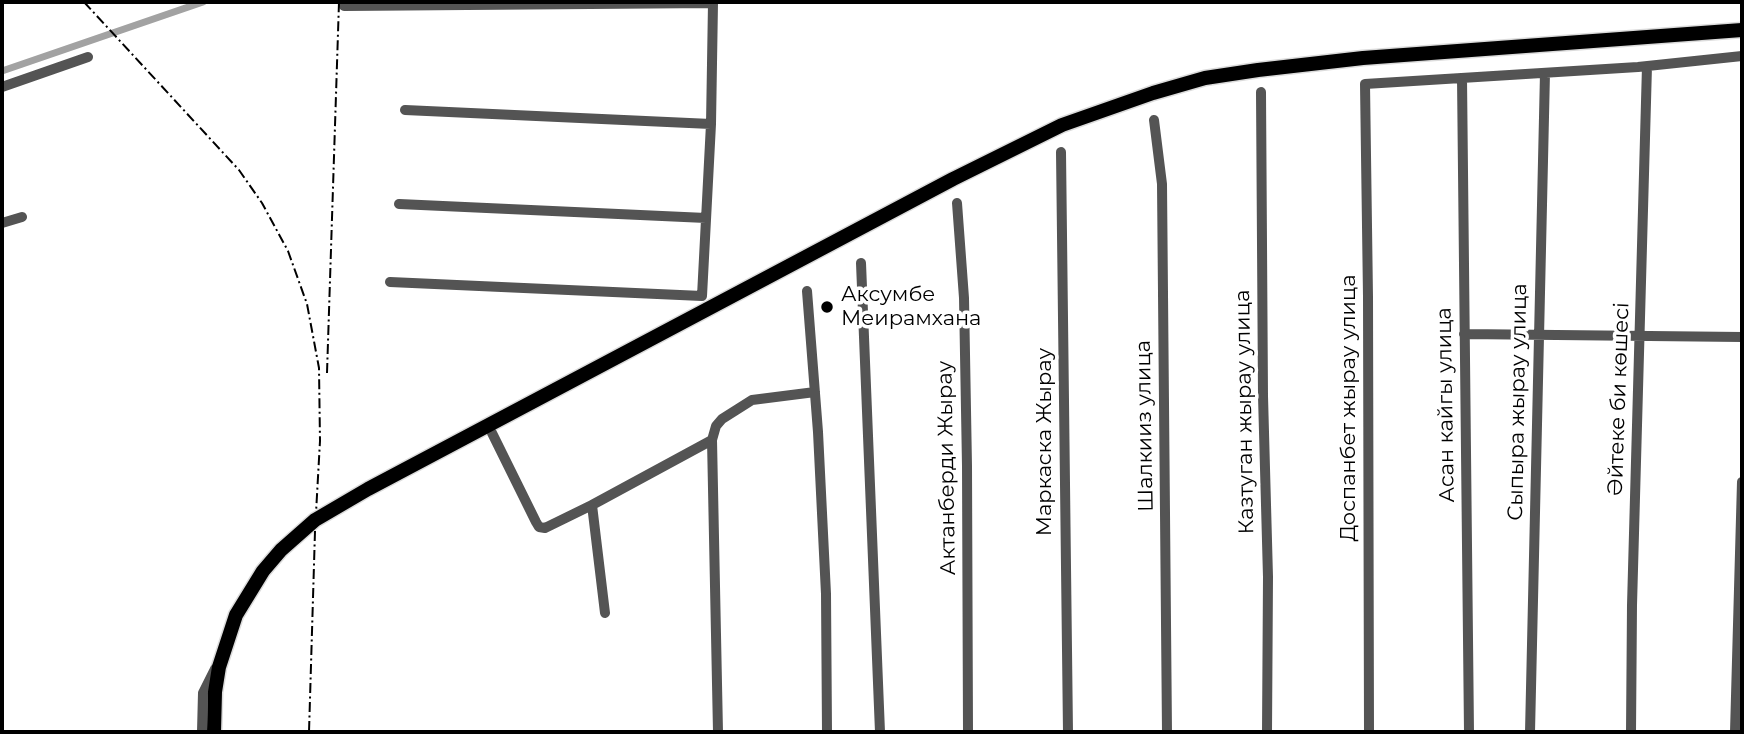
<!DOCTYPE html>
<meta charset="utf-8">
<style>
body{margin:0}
#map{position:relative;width:1744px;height:734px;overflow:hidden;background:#fff;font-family:Montserrat,sans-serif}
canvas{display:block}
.frame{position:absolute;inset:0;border:4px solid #000;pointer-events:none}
</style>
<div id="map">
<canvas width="1744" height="734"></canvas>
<div class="frame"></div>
</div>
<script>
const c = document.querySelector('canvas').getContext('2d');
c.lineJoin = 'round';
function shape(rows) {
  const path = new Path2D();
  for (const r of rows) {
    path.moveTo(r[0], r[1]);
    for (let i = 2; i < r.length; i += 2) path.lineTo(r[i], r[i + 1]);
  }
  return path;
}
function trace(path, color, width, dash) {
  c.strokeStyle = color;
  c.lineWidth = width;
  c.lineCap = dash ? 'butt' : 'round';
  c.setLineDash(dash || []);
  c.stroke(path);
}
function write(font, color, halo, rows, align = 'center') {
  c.font = font + ' Montserrat,sans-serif';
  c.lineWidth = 7;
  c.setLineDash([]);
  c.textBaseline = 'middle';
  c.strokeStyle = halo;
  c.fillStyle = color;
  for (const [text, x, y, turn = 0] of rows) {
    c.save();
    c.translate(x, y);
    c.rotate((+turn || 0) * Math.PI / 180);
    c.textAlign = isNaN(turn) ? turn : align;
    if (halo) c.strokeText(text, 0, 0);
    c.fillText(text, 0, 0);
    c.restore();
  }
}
const canal = shape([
 [2,71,203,2]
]);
const minor = shape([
 [344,6,713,3,711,124,702,296,390,282],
 [1462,78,1469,732],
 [2,87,88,57],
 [1261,92,1263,396,1268,577,1267,732],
 [405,110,711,124],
 [1154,120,1162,184,1167,732],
 [1061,152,1068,732],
 [957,203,964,298,967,466,968,732],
 [399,204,706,218],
 [2,223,22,217],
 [861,263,880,732],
 [807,291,818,432,826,594,827,732],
 [1464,334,1742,337],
 [492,433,536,522,539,527,545,528,592,505,712,440,718,732],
 [712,440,716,426,722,419,752,400,815,392],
 [592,505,605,613],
 [202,732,203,693,215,669],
 [1369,732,1368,297,1365,84,1638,67,1742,56],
 [1530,732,1545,73],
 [1631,732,1632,605,1647,66],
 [1735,732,1742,482]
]);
const highway = shape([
 [214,732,215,692,219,667,236,615,263,571,281,550,315,520,368,489,953,179,1062,125,1153,93,1205,78,1258,70,1363,58,1742,30]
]);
const rail = shape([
 [84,2,239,170,262,203,288,251,307,304,319,368,320,441,315,531,309,732],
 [327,373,339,2]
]);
const markers = [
 [827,307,7,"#000"]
];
const poiNames = [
 ["Аксумбе",841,295],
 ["Меирамхана",841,319]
];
const streetNames = [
 ["Әйтеке би көшесі",1619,399,-88],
 ["Сыпыра жырау улица",1518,402,-89],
 ["Асан кайгы улица",1446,405,-91],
 ["Доспанбет жырау улица",1349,408,-90],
 ["Казтуган жырау улица",1245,412,-91],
 ["Шалкииз улица",1145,426,-91],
 ["Маркаска Жырау",1045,442,-90],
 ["Актанберди Жырау",947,468,-91]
];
trace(canal, '#a2a2a2', 7);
trace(highway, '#dbdbdb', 17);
trace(minor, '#545454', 10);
trace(highway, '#000', 14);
trace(rail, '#000', 2, [10, 3.5, 2, 3.5]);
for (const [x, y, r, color] of markers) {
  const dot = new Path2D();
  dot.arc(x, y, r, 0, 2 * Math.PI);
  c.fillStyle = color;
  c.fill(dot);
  trace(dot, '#fff', 2.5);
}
write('21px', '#000', '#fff', poiNames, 'left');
write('21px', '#000', '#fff', streetNames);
</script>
